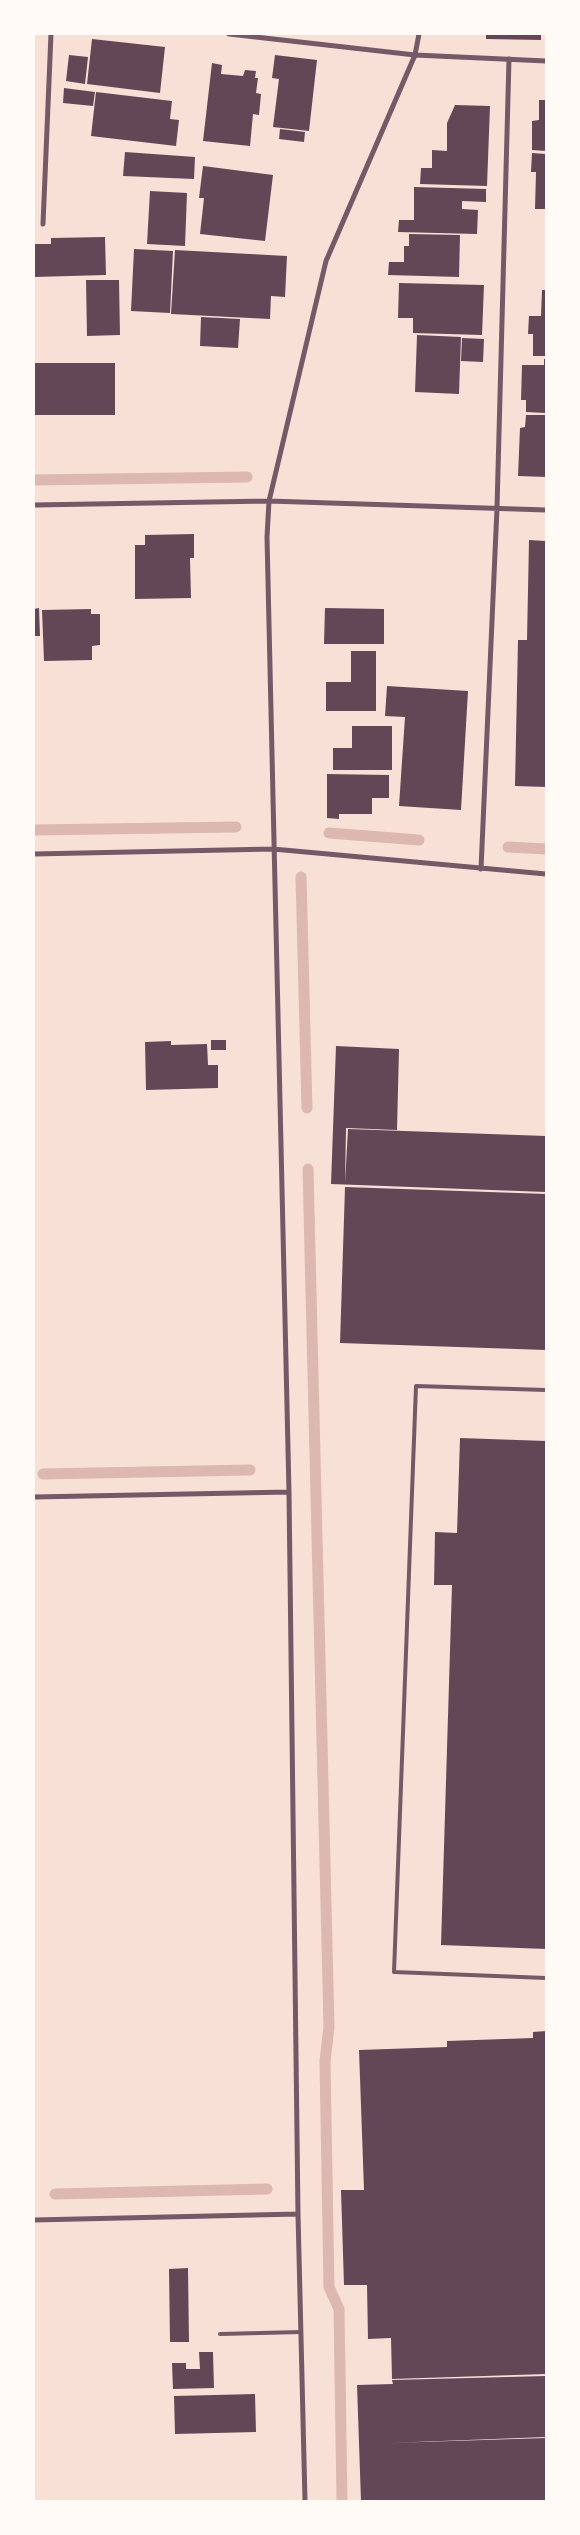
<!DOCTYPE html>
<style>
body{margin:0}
#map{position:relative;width:580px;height:2535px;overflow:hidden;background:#f7e1d7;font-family:Lora,serif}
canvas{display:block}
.frame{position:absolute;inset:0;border:35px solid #fffaf5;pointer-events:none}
</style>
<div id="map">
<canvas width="580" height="2535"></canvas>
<div class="frame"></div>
</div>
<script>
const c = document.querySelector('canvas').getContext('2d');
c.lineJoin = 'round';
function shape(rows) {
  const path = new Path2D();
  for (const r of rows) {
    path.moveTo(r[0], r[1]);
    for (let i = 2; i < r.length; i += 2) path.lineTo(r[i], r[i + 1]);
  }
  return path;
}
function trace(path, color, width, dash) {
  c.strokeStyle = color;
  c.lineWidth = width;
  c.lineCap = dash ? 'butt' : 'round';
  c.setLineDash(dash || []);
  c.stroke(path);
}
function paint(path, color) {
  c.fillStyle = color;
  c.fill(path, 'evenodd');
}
const stream = shape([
 [34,480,247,477],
 [34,830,236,827],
 [329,833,419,840],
 [508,847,546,849],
 [301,877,307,1108],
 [308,1169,329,2027,325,2061,329,2287,339,2309,342,2501],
 [43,1474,250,1470],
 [55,2194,267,2189]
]);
const building = shape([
 [486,34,541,34,541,40,486,39],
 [92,39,165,47,160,93,87,84],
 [69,55,88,57,85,84,66,81],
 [275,55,317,60,309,131,273,127,279,79,272,78],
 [212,63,222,65,221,74,243,76,245,70,256,71,255,78,258,78,256,93,261,94,259,115,253,114,250,146,203,141],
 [64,88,95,92,93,106,63,103],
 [96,92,172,101,170,119,179,120,176,146,91,136],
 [539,100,546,100,546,151,532,150,532,121,539,120],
 [455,105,490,106,487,186,420,184,421,168,432,168,432,150,447,151,447,123],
 [280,129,305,132,304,142,279,139],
 [125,152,195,157,194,179,123,176],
 [532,153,546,154,546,209,535,209,536,172,531,172],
 [203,166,273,175,265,241,200,234,204,198,199,198],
 [414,187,486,189,486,202,462,201,462,209,478,210,477,234,398,232,399,220,414,220],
 [150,191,187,193,185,246,147,244],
 [409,234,460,235,459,277,388,275,389,262,404,262,404,246,409,246],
 [105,237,106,275,34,277,34,244,51,244,51,238],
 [134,249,173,251,170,313,131,311],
 [175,250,287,256,285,297,271,296,270,319,171,314],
 [86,280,119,280,120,335,87,336],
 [399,283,484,285,482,335,413,333,413,318,398,318],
 [542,290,546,290,546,356,533,356,533,334,528,334,529,316,541,316],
 [201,317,240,319,238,348,200,346],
 [417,335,461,337,459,394,415,392],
 [462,338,484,339,483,362,461,361],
 [544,359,546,359,546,413,526,412,526,400,521,400,522,365,544,365],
 [34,363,115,363,115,415,34,415],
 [526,415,546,415,546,477,518,476,520,428,525,427],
 [194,534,194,558,190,558,191,598,135,599,135,545,145,545,145,535],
 [529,540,546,541,546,787,515,786,518,640,527,640],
 [39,608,40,636,34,636,34,609],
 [325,608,384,609,384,644,324,644],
 [91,609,91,614,100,614,100,645,92,646,92,660,44,661,42,610],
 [351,651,376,651,376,711,326,711,326,682,351,682],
 [387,686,468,691,461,810,399,806,405,717,385,716],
 [352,726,392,726,392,770,333,770,333,748,352,748],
 [327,774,389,775,389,798,372,798,372,814,339,814,339,819,327,818],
 [211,1040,226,1040,226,1050,211,1050],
 [171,1041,171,1045,207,1044,208,1065,218,1065,218,1088,146,1090,145,1042],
 [336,1046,399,1049,397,1130,346,1128,345,1183,348,1129,546,1136,546,1192,331,1184],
 [345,1187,546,1194,546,1350,340,1343],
 [460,1438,546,1441,546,1949,441,1945,452,1585,434,1585,435,1532,457,1533],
 [546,2031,546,2374,392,2379,391,2338,368,2339,367,2285,344,2285,341,2190,364,2190,359,2050,447,2047,447,2041,533,2038,533,2032],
 [188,2268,189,2342,170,2342,169,2269],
 [199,2352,213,2352,214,2388,173,2389,172,2363,186,2363,186,2369,200,2369],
 [546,2376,546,2437,389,2443,546,2438,546,2501,361,2501,357,2385,393,2384,392,2380],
 [255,2394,256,2432,175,2434,174,2396]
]);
const service = shape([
 [546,1390,416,1386,394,1972,546,1978],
 [220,2334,301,2332]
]);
const minor = shape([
 [229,34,415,55,546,61],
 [43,224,51,34],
 [34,505,269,501,546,510],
 [34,854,273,849,546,874],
 [481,869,497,508,509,59],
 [34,1497,289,1492],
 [34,2220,298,2214],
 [305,2501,298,2214,289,1492,267,537,269,501,326,261,415,55,419,34]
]);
trace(stream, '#dcb8b0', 11);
paint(building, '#644757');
trace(service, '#755966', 4);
trace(minor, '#755966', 5);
</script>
